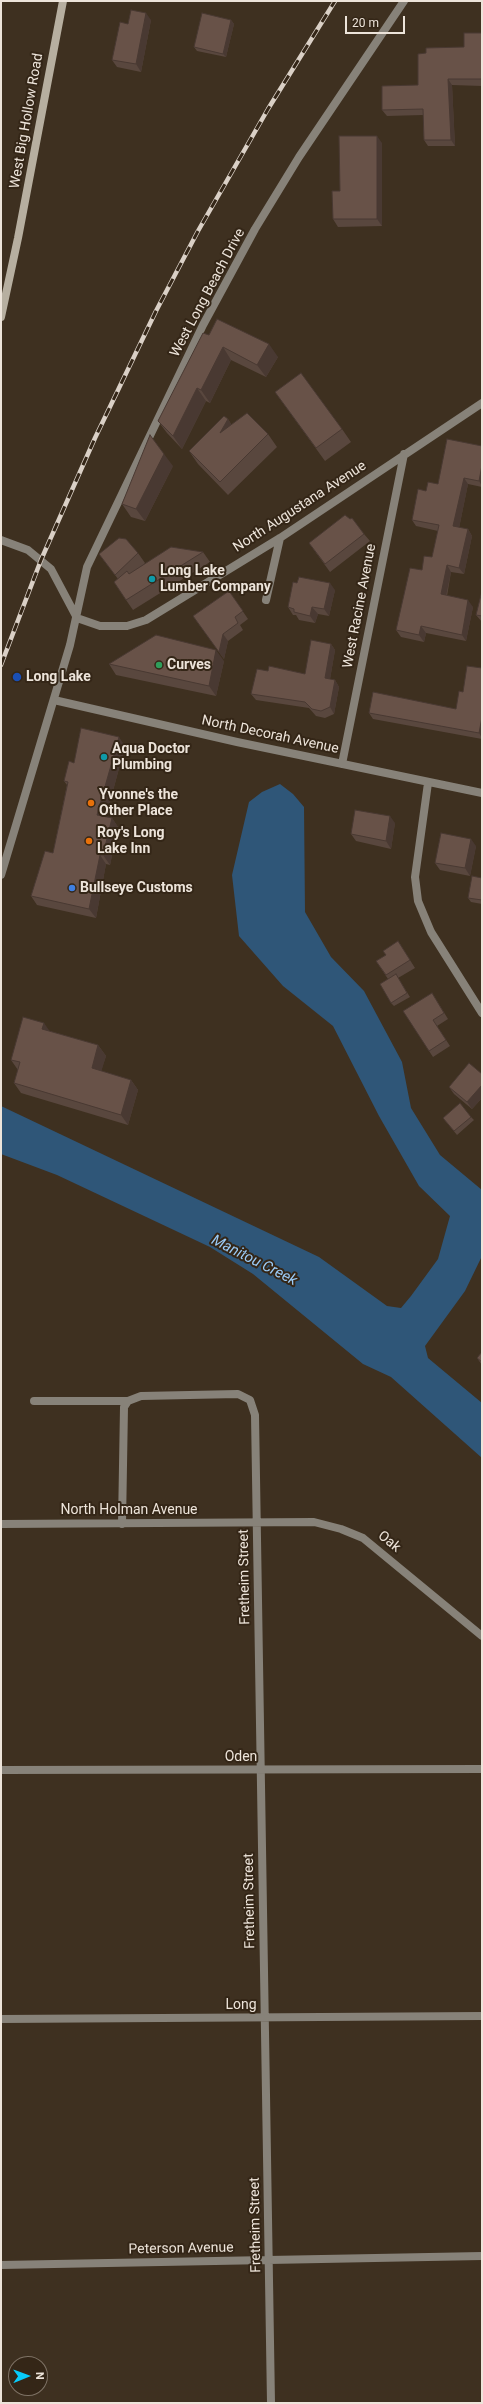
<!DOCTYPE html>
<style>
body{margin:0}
#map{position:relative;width:483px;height:2404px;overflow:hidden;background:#3e3020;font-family:Roboto,sans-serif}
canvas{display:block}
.frame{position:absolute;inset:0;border:2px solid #ede4da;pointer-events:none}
.north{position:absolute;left:8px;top:2356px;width:40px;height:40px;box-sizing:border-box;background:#342617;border:1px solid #7e7265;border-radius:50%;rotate:89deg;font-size:11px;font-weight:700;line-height:16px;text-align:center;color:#ede4da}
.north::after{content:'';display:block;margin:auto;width:14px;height:18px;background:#08cbfa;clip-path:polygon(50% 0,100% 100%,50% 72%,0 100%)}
.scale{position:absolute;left:345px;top:16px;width:60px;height:18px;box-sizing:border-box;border:2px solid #ede4da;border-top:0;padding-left:5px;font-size:12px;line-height:14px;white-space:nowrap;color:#ede4da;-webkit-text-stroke:3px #342617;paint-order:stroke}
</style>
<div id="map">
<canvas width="483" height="2404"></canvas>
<div class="frame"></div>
<div class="north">N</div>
<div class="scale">20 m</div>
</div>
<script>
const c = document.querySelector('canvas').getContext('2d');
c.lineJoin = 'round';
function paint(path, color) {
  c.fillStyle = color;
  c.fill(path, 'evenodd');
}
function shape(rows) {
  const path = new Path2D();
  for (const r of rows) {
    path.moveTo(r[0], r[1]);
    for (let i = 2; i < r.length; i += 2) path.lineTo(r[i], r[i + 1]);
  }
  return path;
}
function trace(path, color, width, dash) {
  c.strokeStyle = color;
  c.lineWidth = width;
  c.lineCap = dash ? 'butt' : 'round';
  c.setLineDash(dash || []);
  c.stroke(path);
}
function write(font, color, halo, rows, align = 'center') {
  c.font = font + ' Roboto,sans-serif';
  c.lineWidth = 4;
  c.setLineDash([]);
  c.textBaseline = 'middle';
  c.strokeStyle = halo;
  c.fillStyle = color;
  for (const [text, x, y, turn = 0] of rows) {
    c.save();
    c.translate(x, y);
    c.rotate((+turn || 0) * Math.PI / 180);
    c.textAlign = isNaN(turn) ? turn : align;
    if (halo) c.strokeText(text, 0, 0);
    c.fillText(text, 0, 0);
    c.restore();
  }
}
const water = shape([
 [280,784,293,794,304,807,305,912,331,957,364,991,402,1062,411,1108,440,1155,482,1190,482,1256,465,1291,425,1346,428,1358,482,1403,482,1458,391,1377,363,1364,253,1274,210,1247,57,1175,1,1154,1,1106,319,1257,387,1306,401,1308,411,1296,438,1259,450,1216,419,1186,379,1116,333,1026,283,986,239,936,232,875,249,802,262,792]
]);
const minor = shape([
 [1,540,28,550,51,569,77,618,100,626,127,626,146,620,280,538,482,403],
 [266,600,280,538],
 [54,700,237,742,482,793],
 [342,764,404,454],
 [428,783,415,877,418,901,431,932,482,1013],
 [1,875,70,645,87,567,203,325,255,229,299,157,404,1],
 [34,1401,128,1401],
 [1,1524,314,1522,341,1529,363,1538,482,1636],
 [122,1524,124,1407,128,1401,141,1396,238,1394,250,1400,255,1415,271,2403],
 [1,1770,482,1769],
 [1,2019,482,2016],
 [1,2265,482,2256]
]);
const secondary = shape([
 [1,317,18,238,63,1]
]);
const rail = shape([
 [1,665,41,560,95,438,156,311,198,231,268,109,335,1]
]);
const wall = shape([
 [151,20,141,72,117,67,112,60,128,24],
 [231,20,234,24,226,57,197,51,194,47],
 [482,33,482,86,452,85,455,146,428,146,424,140,423,115,387,116,382,110,418,85,426,53,464,47],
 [382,143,382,226,338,227,333,219,340,191],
 [209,335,278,357,266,377,231,360,210,403,206,401,182,449,167,433,158,421],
 [275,392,342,429,351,442,325,461],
 [228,419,231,424,268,434,277,447,228,495,198,464,189,451],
 [482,446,482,487,468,484,459,528,468,529,472,536,464,574,451,572,447,596,473,607,466,641,426,633,424,642,401,637,396,630,422,570,432,557,438,531,416,526,412,520,426,491,438,484],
 [173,466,145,521,131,517,122,504],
 [364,534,370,541,330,572,309,543],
 [203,552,210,562,133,610,126,600,118,579,99,554,138,553,145,563,144,564],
 [335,590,329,616,318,614,315,623,299,620,296,615,293,615,288,607],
 [229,591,248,619,240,625,243,630,228,641,224,659,193,616],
 [482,591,482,622,476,615],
 [331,644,335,650,330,679,335,680,339,687,334,714,325,718,316,716,309,708,256,700,251,694,305,674],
 [224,661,216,696,116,675,109,664],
 [482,668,482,739,373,719,369,713,456,709,463,692],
 [125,746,106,817,112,818,118,827,110,865,106,864,96,918,37,905,31,896,53,853,67,785,64,781,74,763],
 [395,823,391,849,356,841,351,834],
 [476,846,470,876,440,870,435,863],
 [482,878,482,904,471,902,468,898],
 [398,941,415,968,398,978,410,997,394,1006,391,1003,388,979,376,961,386,955],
 [432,993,448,1019,437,1026,450,1046,433,1057,429,1051],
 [49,1031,98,1045,106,1056,101,1071,131,1080,138,1090,128,1125,21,1093,14,1083,18,1070,11,1060],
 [482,1074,482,1098,472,1109,454,1094,449,1087],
 [471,1117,474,1120,457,1135,443,1118],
 [482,1352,482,1365,477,1358]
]);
const shadedWall = shape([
 [146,13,151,20,141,72,136,64],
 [231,20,234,24,226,57,223,54],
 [448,79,452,85,455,146,451,140],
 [377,136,382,143,382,226,377,219],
 [269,344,278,357,266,377,257,365],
 [223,347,231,360,210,403,201,390],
 [197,388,206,401,182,449,173,436],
 [228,419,236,432,220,433],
 [164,454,173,466,145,521,136,509],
 [482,465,482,486,479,481],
 [464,478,468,484,458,533,453,526],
 [468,529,472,536,464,574,459,568],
 [447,565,451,572,445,601,441,594],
 [330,583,335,590,329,616,324,609],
 [468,600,473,607,466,641,462,635],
 [312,607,318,614,315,623,310,616],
 [421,626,426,633,424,642,419,635],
 [223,634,228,641,224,659,219,652],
 [331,644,335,650,329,685,325,678],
 [216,650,224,661,216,696,209,686],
 [335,680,339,687,334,714,330,707],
 [482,717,482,738,479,733],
 [119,737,125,746,104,824,97,815],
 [390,816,395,823,391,849,386,841],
 [112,818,118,827,110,865,103,855],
 [471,839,476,846,470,876,465,868],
 [100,855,106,864,96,918,89,909],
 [44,1023,51,1033,42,1029],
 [98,1045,106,1056,99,1079,92,1068],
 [131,1080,138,1090,128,1125,121,1115],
 [482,1085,482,1098,472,1109,467,1102]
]);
const building = shape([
 [131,10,146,13,136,64,112,60,120,22,128,24,131,10],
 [202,13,231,20,223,54,194,47,202,13],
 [464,33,482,33,482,79,448,79,451,140,424,140,423,109,382,110,382,86,418,85,418,54,426,53,426,48,464,47,464,33],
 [339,136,377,136,377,219,333,219,332,191,340,191,339,136],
 [217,319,269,344,257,365,223,347,201,390,197,388,173,436,158,421,203,333,209,335,217,319],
 [301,373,342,429,316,448,275,392,301,373],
 [247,413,268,434,220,482,189,451,224,416,228,419,220,433,247,413],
 [150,435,164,454,136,509,122,504,150,435],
 [447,439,482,446,482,465,479,481,464,478,453,526,468,529,459,568,447,565,441,594,468,600,462,635,421,626,419,635,396,630,410,568,422,570,424,556,432,557,439,525,412,520,418,489,426,491,428,482,438,484,447,439],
 [345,515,350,519,352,518,364,534,325,564,309,543,345,515],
 [119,538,126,539,138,553,115,575,99,554,119,538],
 [171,547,203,552,126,600,114,582,127,571,129,574,171,547],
 [299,577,330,583,324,609,312,607,310,616,294,612,294,609,288,607,293,582,297,583,299,577],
 [229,591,243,611,235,617,238,623,223,634,219,652,193,616,229,591],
 [482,591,482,616,476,615,482,591],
 [156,635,216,650,209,686,109,664,156,635],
 [311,640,331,644,325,678,335,680,330,707,321,711,312,709,305,702,251,694,257,669,268,671,269,666,305,674,311,640],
 [467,666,482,668,482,717,479,733,369,713,373,692,456,709,459,691,463,692,467,666],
 [81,728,119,737,97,815,112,818,103,855,100,855,89,909,31,896,45,851,53,853,68,782,64,781,69,761,74,763,81,728],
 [355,810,390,816,386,841,351,834,355,810],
 [441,833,471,839,465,868,435,863,441,833],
 [472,876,482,878,482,900,468,898,472,876],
 [398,941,410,960,386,975,376,961,386,955,383,951,398,941],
 [396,974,407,993,391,1003,380,984,396,974],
 [432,993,444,1013,433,1020,446,1040,429,1051,403,1011,432,993],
 [23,1017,44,1023,42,1029,98,1045,92,1068,131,1080,121,1115,14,1083,20,1062,11,1060,23,1017],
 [469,1063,482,1074,482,1085,467,1102,449,1087,469,1063],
 [460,1103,471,1117,454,1131,443,1118,460,1103],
 [482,1352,482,1362,477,1358,482,1352]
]);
const markers = [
 [152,579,4,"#0f9aa8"],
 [159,665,4,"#2e9e5b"],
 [17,677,5,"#1a4fb4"],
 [104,757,4,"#0f9aa8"],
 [91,803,4,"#e8710a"],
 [89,841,4,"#e8710a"],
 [72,888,4,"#3f7fe0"]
];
const streetNames = [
 ["West Big Hollow Road",27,121,-80],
 ["West Long Beach Drive",208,293,-62],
 ["North Augustana Avenue",300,507,-33],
 ["West Racine Avenue",360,606,-79],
 ["North Decorah Avenue",270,735,12],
 ["North Holman Avenue",129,1510],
 ["Oak",389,1542,39],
 ["Fretheim Street",245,1577,-91],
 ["Oden",241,1757],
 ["Fretheim Street",250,1901,-91],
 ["Long",241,2005],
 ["Fretheim Street",256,2225,-91],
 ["Peterson Avenue",181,2249,-1]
];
const poiNames = [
 ["Long Lake",160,571],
 ["Lumber Company",160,587],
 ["Curves",167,665],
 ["Long Lake",26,677],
 ["Aqua Doctor",112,749],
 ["Plumbing",112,765],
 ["Yvonne's the",99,795],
 ["Other Place",99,811],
 ["Roy's Long",97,833],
 ["Lake Inn",97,849],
 ["Bullseye Customs",80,888]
];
const waterNames = [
 ["Manitou Creek",254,1261,27]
];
paint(water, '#2f5678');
trace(minor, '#878279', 8);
trace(secondary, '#b7afa0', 8);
trace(rail, '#dad0c6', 4.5);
trace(rail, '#342617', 3, [9]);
paint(wall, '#59473e');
paint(shadedWall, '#493932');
paint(building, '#685248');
trace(building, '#493932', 1);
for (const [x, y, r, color] of markers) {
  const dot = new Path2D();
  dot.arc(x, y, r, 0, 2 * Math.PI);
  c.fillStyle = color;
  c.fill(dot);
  trace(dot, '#342617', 1.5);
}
write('14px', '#ede4da', '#342617', streetNames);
write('bold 14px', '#ede4da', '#342617', poiNames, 'left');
write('italic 15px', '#9bccf8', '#342617', waterNames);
</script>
